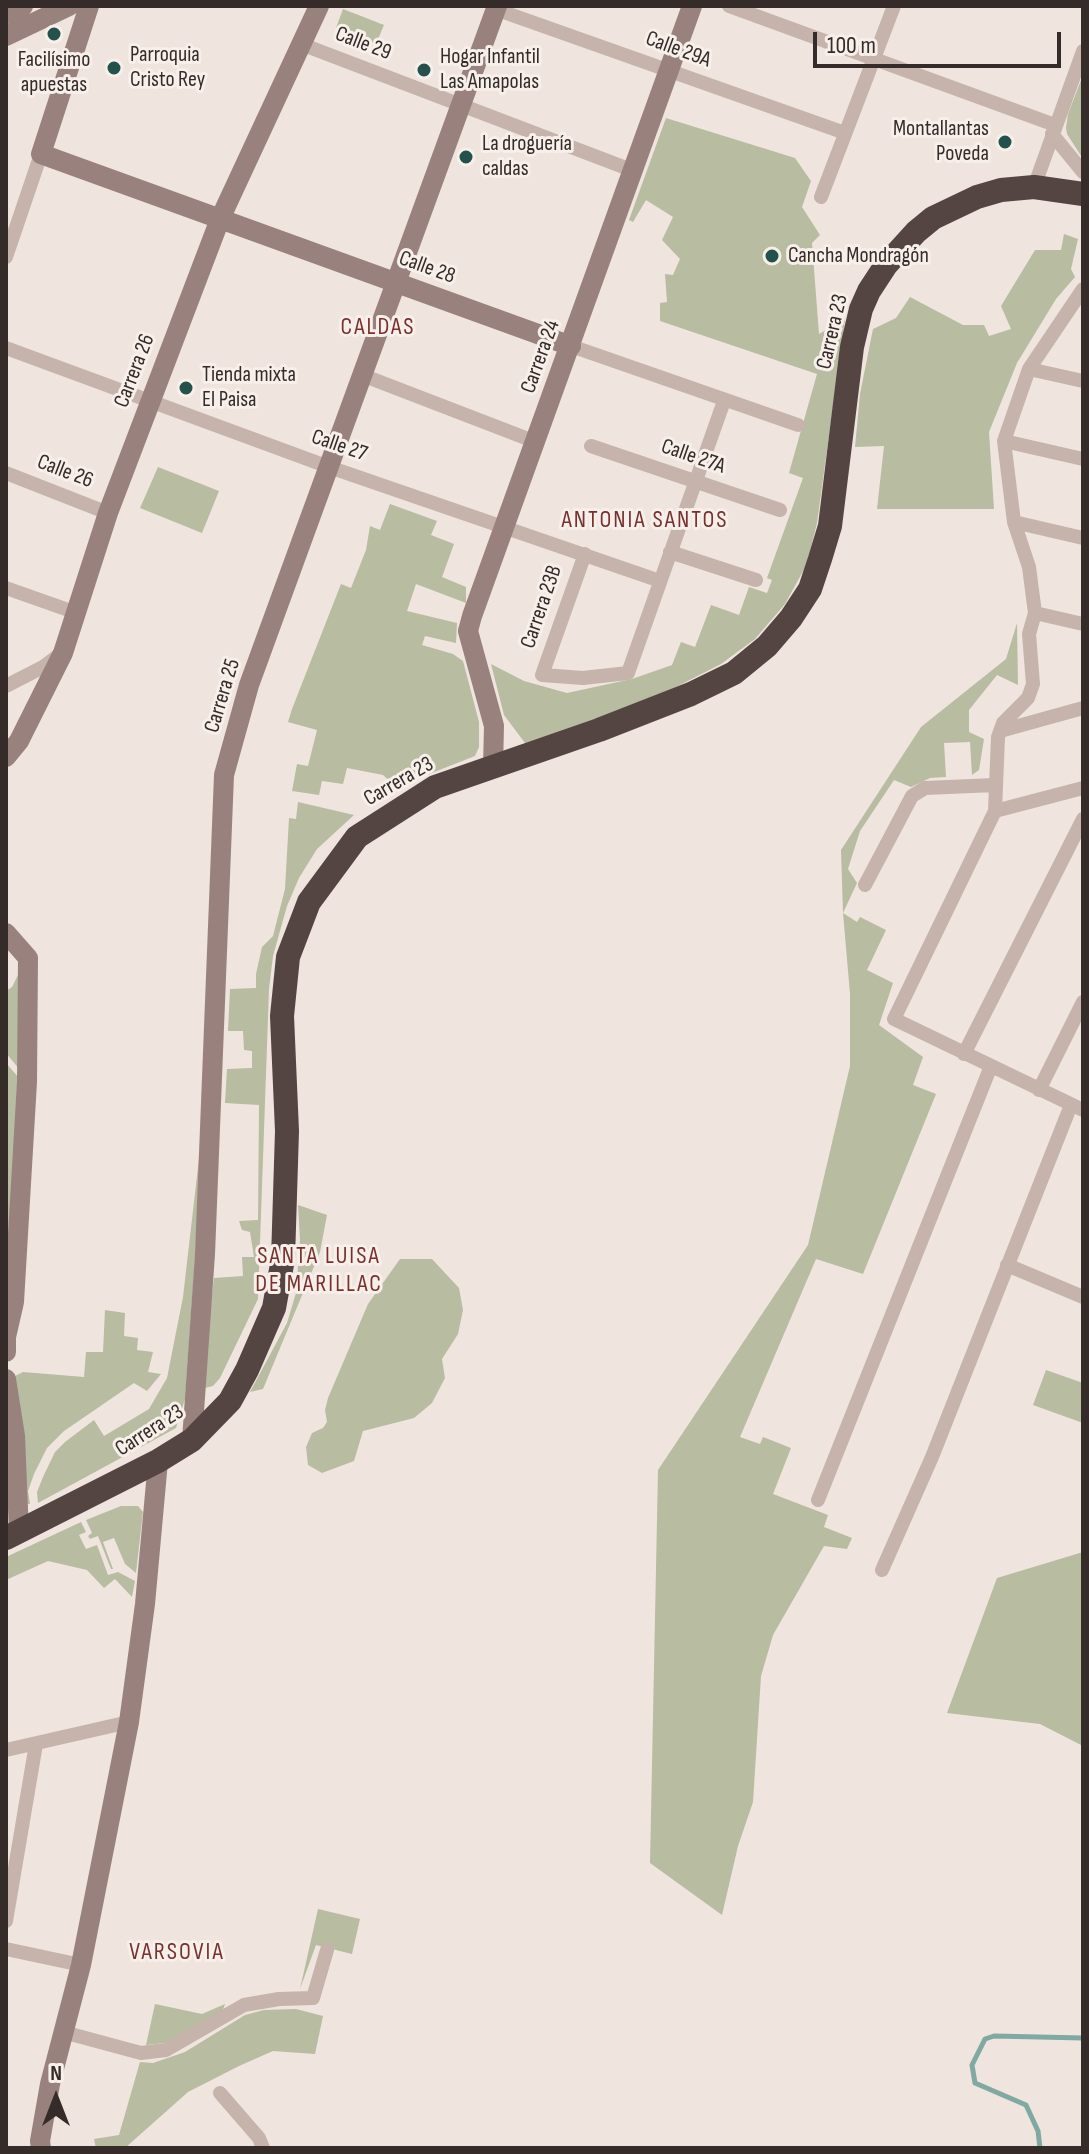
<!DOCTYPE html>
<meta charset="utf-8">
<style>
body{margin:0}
#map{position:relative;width:1089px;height:2154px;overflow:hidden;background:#efe4de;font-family:"Sofia Sans Condensed",sans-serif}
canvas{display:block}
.frame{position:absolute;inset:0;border:8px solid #352b29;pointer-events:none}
.north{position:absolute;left:16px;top:2058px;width:80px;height:80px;-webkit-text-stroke:6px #f7efea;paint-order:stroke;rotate:0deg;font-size:22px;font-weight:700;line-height:32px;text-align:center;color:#352b29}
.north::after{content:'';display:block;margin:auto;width:28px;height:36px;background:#352b29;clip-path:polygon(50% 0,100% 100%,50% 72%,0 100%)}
.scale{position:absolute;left:813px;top:32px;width:248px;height:36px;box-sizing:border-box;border:4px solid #352b29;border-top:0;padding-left:10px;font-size:24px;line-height:28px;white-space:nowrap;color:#352b29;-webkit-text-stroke:6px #f7efea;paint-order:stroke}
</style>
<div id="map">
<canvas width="1089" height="2154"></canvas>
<div class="frame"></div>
<div class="north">N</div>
<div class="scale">100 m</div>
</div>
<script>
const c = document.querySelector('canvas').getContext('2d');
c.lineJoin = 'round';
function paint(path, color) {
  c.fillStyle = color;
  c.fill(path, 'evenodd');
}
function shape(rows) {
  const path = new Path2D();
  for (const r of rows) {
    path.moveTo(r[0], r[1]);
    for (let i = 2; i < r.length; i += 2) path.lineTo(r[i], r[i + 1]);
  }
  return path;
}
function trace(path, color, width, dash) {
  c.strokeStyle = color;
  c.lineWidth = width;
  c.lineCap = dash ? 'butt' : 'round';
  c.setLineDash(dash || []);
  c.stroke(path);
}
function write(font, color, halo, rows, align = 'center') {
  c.font = font + ' "Sofia Sans Condensed",sans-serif';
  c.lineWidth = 6;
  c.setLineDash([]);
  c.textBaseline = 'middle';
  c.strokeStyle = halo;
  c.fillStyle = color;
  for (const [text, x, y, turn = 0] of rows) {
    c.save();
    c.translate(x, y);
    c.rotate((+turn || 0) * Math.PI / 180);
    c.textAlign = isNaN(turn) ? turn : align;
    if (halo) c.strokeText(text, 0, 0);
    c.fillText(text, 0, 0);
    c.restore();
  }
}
const green = shape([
 [343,9,384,25,376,44,336,28],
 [1083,75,1083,159,1067,134,1066,128,1068,114],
 [666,118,795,158,811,181,802,207,820,235,812,243,819,334,845,319,817,523,807,564,785,604,755,639,721,664,676,687,542,740,525,743,504,715,491,664,524,681,567,693,632,679,672,665,681,642,695,647,711,605,739,615,749,587,767,593,772,580,767,578,803,478,789,473,817,374,660,321,660,303,667,302,665,274,673,275,680,259,662,240,673,217,646,200,633,222,629,220],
 [1064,234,1078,239,1071,269,1075,277,1056,299,1017,363,989,432,994,509,877,509,884,446,855,447,860,394,873,329,896,318,910,297,963,325,984,325,989,336,1011,329,1001,306,1035,250,1061,250],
 [158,467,219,491,202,533,140,508],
 [390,504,437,521,431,535,454,544,442,577,466,587,466,603,416,584,407,611,457,623,456,643,425,636,422,645,453,654,463,661,479,722,479,747,475,756,396,787,383,775,347,768,343,784,322,781,319,795,292,791,297,764,308,766,317,730,288,722,292,709,341,584,351,588,366,550,370,526,380,530],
 [1017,623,1018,685,997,675,969,710,969,732,984,739,979,770,972,775,970,742,944,743,946,777,930,778,911,787,894,780,860,831,848,869,857,883,843,913,857,922,860,917,886,930,867,970,893,983,879,1025,923,1057,913,1085,936,1094,863,1274,816,1259,740,1437,760,1444,763,1437,791,1448,773,1494,828,1515,824,1527,852,1538,847,1549,824,1546,773,1635,761,1676,753,1802,738,1846,722,1915,650,1863,658,1470,808,1245,850,1066,850,994,843,913,841,850,921,727,1006,659],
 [298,802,354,815,317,849,299,878,287,906,273,956,269,989,258,1299,220,1378,213,1386,205,1388,202,1383,214,1278,243,1276,242,1257,254,1257,250,1232,242,1230,239,1221,258,1220,259,1105,225,1103,227,1069,252,1068,252,1051,244,1050,243,1031,228,1031,230,989,256,988,256,974,262,947,273,936,285,889,289,818,296,819],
 [20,971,20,1070,6,1053,6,991,12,987],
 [6,1063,19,1078,6,1303],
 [200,1150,202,1157,185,1399,176,1428,38,1503,37,1492,43,1477,55,1452,65,1442,94,1420,104,1436,149,1409,167,1378,183,1297],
 [298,1205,327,1215,320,1252,263,1389,250,1392,287,1323,296,1293,300,1240],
 [400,1259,432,1259,459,1288,463,1310,458,1334,442,1359,445,1378,432,1403,414,1418,363,1431,354,1461,322,1473,308,1465,306,1447,312,1433,323,1428,327,1422,325,1410,328,1398,368,1304],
 [105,1310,125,1313,124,1336,138,1338,137,1350,153,1352,148,1372,161,1374,147,1391,134,1383,64,1431,47,1448,34,1474,28,1491,30,1504,22,1504,11,1378,23,1372,84,1377,86,1352,103,1352],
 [1046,1370,1083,1383,1083,1423,1033,1405],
 [121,1506,138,1506,143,1512,136,1573,125,1564,114,1538,103,1542,113,1569,111,1569,98,1536,90,1539,88,1536,92,1533,86,1520],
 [81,1522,86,1532,79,1535,86,1549,97,1545,108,1575,118,1572,135,1581,132,1597,115,1579,104,1588,87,1570,48,1561,6,1580,6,1557],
 [1083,1552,1083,1746,1040,1724,947,1713,997,1578],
 [318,1909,360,1919,352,1954,316,1945,300,1989],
 [155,2004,202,2014,225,2004,223,2010,181,2035,165,2043,146,2045],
 [296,2009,323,2016,315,2054,273,2051,239,2066,188,2092,125,2148,96,2148,94,2139,119,2135,140,2062,153,2063,185,2052,245,2015,264,2010]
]);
const stream = shape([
 [1040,2148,1038,2131,1026,2105,975,2083,972,2065,985,2039,994,2036,1083,2038]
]);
const street = shape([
 [729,6,1055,125],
 [495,9,845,133],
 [301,44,634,171],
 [1052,134,1083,172],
 [1034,187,1083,51],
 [821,197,894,6],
 [6,257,41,154],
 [1083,289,1029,369,1004,441,1014,522,1029,567,1035,613,1029,634,1033,684,1028,698,1003,723,998,737,995,811,894,1019,1083,1110],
 [571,346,798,425],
 [6,348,329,467,660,581],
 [1029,369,1083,381],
 [362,375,536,442],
 [1004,441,1083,459],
 [591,446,780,510],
 [6,473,108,513],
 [1014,522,1083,538],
 [670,552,756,580],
 [585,554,542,675,583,678,628,673,724,401],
 [6,588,74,612],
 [1035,613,1083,624],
 [6,686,43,667,59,655],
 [1000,731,1083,708],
 [995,811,1083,788],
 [865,885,912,796,925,788,995,785],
 [964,1054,1083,819],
 [1039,1090,1083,1002],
 [1007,1265,1083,1297],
 [818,1500,991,1066],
 [882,1570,932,1457,1071,1105],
 [6,1750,129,1722],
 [6,1921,36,1744],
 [6,1949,81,1965],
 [63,2032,141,2053,166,2050,244,2005,279,1999,313,1998,327,1950],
 [220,2093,259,2138,263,2148]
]);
const secondary = shape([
 [89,6,41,154,571,346],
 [6,14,23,6],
 [6,36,69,6],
 [6,757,19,741,63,653,108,513,220,219,319,6],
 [493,767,494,726,468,631,472,616,692,6],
 [6,933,28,958,27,1082,14,1302,6,1337,6,1352],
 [6,1379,15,1436,19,1533],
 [192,1440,205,1254,224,775,249,685,497,6],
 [41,2148,40,2141,50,2084,81,1965,129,1722,145,1604,158,1461]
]);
const highway = shape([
 [6,1538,158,1461,192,1440,230,1401,247,1370,274,1308,283,1259,287,1131,282,1016,288,957,309,902,357,837,435,787,599,730,691,694,734,673,767,646,791,618,810,589,820,559,830,526,852,347,861,309,869,291,886,265,916,232,933,218,977,197,1001,190,1034,187,1083,194]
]);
const markers = [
 [54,34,8,"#24514c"],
 [114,68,8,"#24514c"],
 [424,70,8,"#24514c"],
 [1005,142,8,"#24514c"],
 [466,157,8,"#24514c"],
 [772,256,8,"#24514c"],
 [186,388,8,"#24514c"]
];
const streetNames = [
 ["Calle 29",363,44,21],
 ["Calle 29A",678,50,20],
 ["Calle 28",427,268,20],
 ["Carrera 23",833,332,-77],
 ["Carrera 24",541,357,-70],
 ["Carrera 26",135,371,-69],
 ["Calle 27",339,446,19],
 ["Calle 27A",693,457,19],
 ["Calle 26",65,472,21],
 ["Carrera 23B",542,607,-71],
 ["Carrera 25",223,696,-73],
 ["Carrera 23",399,782,-30],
 ["Carrera 23",150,1431,-33]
];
const poiNames = [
 ["Parroquia",130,55],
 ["Cristo Rey",130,80],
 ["Hogar Infantil",440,57],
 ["Las Amapolas",440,82],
 ["Facilísimo",54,60,"center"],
 ["apuestas",54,85,"center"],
 ["Montallantas",989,129,"right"],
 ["Poveda",989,154,"right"],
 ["La droguería",482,144],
 ["caldas",482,169],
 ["Cancha Mondragón",788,256],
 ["Tienda mixta",202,375],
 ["El Paisa",202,400]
];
const neighbourhoodNames = [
 ["CALDAS",378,328],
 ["ANTONIA SANTOS",645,521],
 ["SANTA LUISA",319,1257],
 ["DE MARILLAC",319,1285],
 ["VARSOVIA",177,1953]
];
paint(green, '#b8bca0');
trace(stream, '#81a9a3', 5);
trace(street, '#c6b3ab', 14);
trace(secondary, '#99827d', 20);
trace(highway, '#544442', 24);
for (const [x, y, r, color] of markers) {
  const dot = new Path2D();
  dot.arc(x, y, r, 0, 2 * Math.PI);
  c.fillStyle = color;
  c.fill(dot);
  trace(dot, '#f7efea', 3);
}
write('22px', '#352b29', '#f7efea', streetNames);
write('22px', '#352b29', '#f7efea', poiNames, 'left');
c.letterSpacing = '2px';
write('24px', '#79312d', '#f7efea', neighbourhoodNames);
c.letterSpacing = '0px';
</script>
